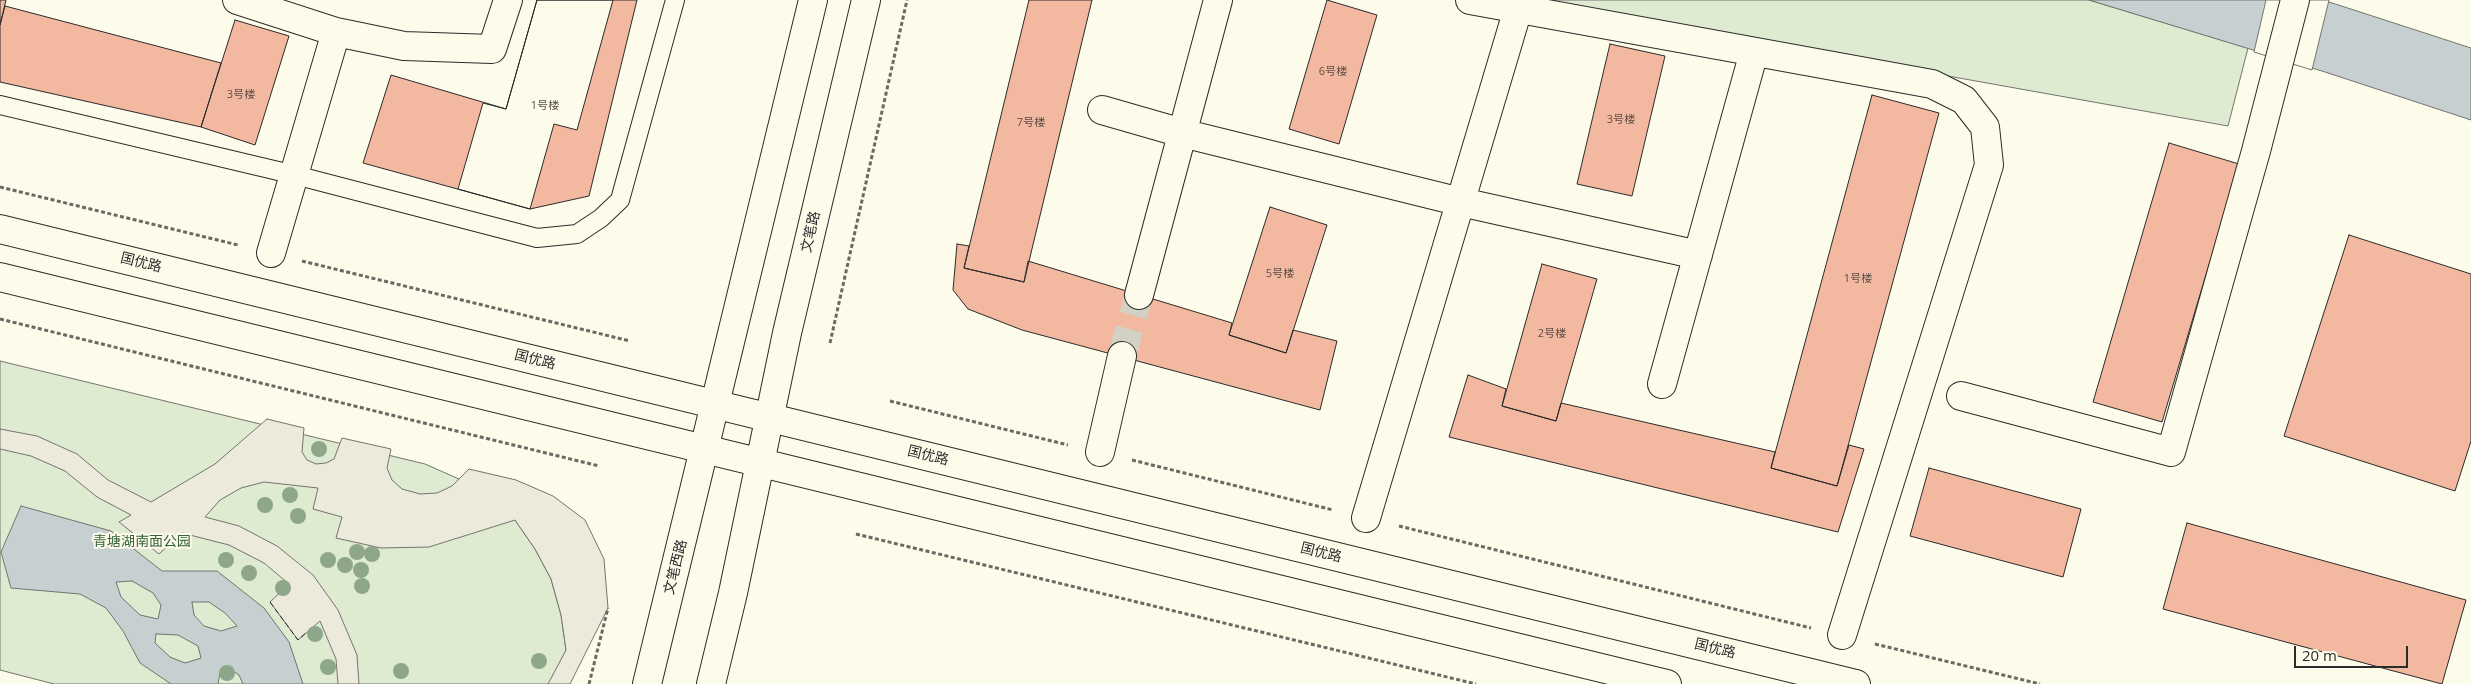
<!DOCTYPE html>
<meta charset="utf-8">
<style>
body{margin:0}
#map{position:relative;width:2471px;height:684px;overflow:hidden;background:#fdfbea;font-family:"Open Sans",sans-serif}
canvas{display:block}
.scale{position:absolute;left:2294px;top:646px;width:114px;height:22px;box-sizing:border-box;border:2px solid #2b2b2b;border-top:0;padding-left:6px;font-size:15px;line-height:18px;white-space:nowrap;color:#2b2b2b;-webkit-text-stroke:4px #fdfbea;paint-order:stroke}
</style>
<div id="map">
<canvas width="2471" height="684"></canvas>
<div class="scale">20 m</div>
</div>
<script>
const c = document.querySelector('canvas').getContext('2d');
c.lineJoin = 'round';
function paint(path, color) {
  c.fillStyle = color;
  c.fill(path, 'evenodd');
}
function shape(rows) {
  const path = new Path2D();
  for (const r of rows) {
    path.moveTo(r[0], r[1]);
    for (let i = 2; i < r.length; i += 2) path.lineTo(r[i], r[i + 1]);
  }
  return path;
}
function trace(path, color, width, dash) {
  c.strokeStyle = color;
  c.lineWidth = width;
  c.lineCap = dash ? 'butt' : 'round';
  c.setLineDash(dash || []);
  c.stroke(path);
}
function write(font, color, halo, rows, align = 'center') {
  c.font = font + ' "Open Sans","Noto Sans SC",sans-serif';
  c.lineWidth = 4;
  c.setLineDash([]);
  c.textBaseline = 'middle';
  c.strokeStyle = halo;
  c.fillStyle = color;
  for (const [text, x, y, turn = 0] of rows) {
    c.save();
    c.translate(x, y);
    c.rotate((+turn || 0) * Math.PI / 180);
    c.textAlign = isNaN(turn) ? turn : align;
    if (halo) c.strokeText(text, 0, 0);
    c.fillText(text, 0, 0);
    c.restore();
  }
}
const green = shape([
 [1522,0,2089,0,2248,48,2228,126,1522,0],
 [0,361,425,464,459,479,515,520,535,549,551,579,561,615,566,650,562,684,54,684,0,670,0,361]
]);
const parking = shape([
 [267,419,304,428,302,452,307,460,316,464,326,463,334,459,342,438,391,449,387,468,392,480,402,489,420,494,437,493,452,486,469,469,516,480,553,496,585,520,604,559,608,608,570,684,548,684,566,650,561,615,551,579,535,549,515,520,429,547,381,548,336,538,342,517,313,509,318,488,264,482,241,488,220,500,205,517,239,526,277,546,313,575,338,610,357,655,359,684,338,684,336,659,320,621,298,640,270,602,289,584,264,563,229,545,182,533,159,554,119,522,131,515,97,497,65,471,31,456,0,449,0,429,37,436,77,454,108,480,151,502,215,464,267,419]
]);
const water = shape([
 [2089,0,2323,0,2471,48,2471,120,2322,71,2089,0],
 [21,506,111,531,162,571,217,571,264,608,289,642,303,684,243,684,239,675,227,667,220,673,218,684,171,684,140,663,123,631,106,608,80,594,11,588,1,552,21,506],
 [132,581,153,593,161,605,158,619,140,615,121,597,116,582,132,581],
 [192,602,209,602,225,613,237,626,221,631,204,626,194,615,192,602],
 [156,634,178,635,198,646,201,658,185,663,170,657,155,643,156,634]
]);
const pier = shape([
 [2266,0,2329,0,2312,70,2254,52,2266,0]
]);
const building = shape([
 [0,0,6,0,0,25,0,0],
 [537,0,613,0,577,130,554,124,530,209,458,189,483,103,506,109,537,0],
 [537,0,637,0,589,196,530,209,363,163,391,75,506,109,537,0],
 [1029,0,1092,0,1024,282,964,268,1029,0],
 [1327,0,1377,15,1339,144,1289,129,1327,0],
 [5,6,221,63,201,127,0,82,0,25,5,6],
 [235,20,289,36,255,145,201,127,235,20],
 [1610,44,1665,56,1632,196,1577,184,1610,44],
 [1872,95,1939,113,1837,486,1771,468,1872,95],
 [2169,143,2239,164,2162,422,2093,402,2169,143],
 [1270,207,1327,225,1286,353,1229,335,1270,207],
 [2349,235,2471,274,2471,441,2455,491,2284,436,2349,235],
 [957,244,969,246,964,268,1024,282,1028,261,1232,323,1229,335,1286,353,1293,330,1337,341,1320,410,1022,330,968,309,953,290,957,244],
 [1542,264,1597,279,1556,421,1502,406,1542,264],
 [1468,375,1506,389,1502,406,1556,421,1561,403,1775,452,1771,468,1837,486,1849,445,1864,449,1838,532,1449,437,1468,375],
 [1929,468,2081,509,2063,577,1910,536,1929,468],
 [2187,523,2466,600,2442,684,2163,609,2187,523]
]);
const minorTunnel = shape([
 [1122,356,1139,295]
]);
const path = shape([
 [0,187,238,245],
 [302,261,630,341],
 [0,319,599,466],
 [830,343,907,0],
 [890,401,1068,445],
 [1132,460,1333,510],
 [1399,526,1811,628],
 [856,534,1476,684],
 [1875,644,2040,684],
 [589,684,608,608]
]);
const service = shape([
 [0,105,295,175,537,238,577,234,601,218,620,200,675,0]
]);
const minor = shape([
 [237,0,336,32,404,46,492,49,508,0],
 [1470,0,1932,84,1964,100,1985,127,1989,165,1842,635],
 [1102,110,1182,133,1461,202,1698,255],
 [271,253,336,32],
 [1139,295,1218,0],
 [1662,384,1754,52],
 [1961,396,2171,452,2256,151,2295,0],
 [1100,452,1122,356],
 [1366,518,1518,9]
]);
const secondary = shape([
 [647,684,813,0],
 [711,684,733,593,787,333,866,0]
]);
const primary = shape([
 [0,229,1856,684],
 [0,277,1667,684]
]);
const fence = shape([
 [270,602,298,640,307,632]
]);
const trees = [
 [319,449],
 [290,495],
 [265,505],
 [298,516],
 [357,552],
 [372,554],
 [226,560],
 [328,560],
 [345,565],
 [361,570],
 [249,573],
 [362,586],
 [283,588],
 [315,634],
 [539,661],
 [328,667],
 [401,671],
 [227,673]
];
const numberNames = [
 ["6号楼",1333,72],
 ["3号楼",241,95],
 ["1号楼",545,106],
 ["3号楼",1621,120],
 ["7号楼",1031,123],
 ["5号楼",1280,274],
 ["1号楼",1858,279],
 ["2号楼",1552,334]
];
const streetNames = [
 ["文笔路",811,232,-77],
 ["国优路",141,263,14],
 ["国优路",535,360,14],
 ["国优路",928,456,14],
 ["国优路",1321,553,14],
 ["文笔西路",676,567,-76],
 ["国优路",1715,649,14]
];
const parkNames = [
 ["青塘湖南面公园",142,542]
];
paint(green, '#deebd1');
trace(green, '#74746e', 1);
paint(parking, '#eceadb');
trace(parking, '#74746e', 1);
paint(water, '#c7d0d0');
trace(water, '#74746e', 1);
paint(pier, '#fdfbea');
trace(pier, '#74746e', 1);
paint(building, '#f2b8a0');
trace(building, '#2b2b2b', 1);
trace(minorTunnel, '#d3d1c4', 28, [28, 14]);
trace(service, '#2b2b2b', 20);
trace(minor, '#2b2b2b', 30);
trace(secondary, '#2b2b2b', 30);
trace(primary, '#2b2b2b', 30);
trace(path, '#6a6964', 3, [4, 2.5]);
trace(service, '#fdfbea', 18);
trace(minor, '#fdfbea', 28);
trace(secondary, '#fdfbea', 28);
trace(primary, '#fdfbea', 28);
trace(fence, '#2b2b2b', 1, [6, 2.5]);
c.fillStyle = '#8ea78a';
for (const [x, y] of trees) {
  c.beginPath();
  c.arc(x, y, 8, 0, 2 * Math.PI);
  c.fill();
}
write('11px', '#5d4e48', null, numberNames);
write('14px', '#2b2b2b', '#fdfbea', streetNames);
write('14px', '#34623c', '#fdfbea', parkNames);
</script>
